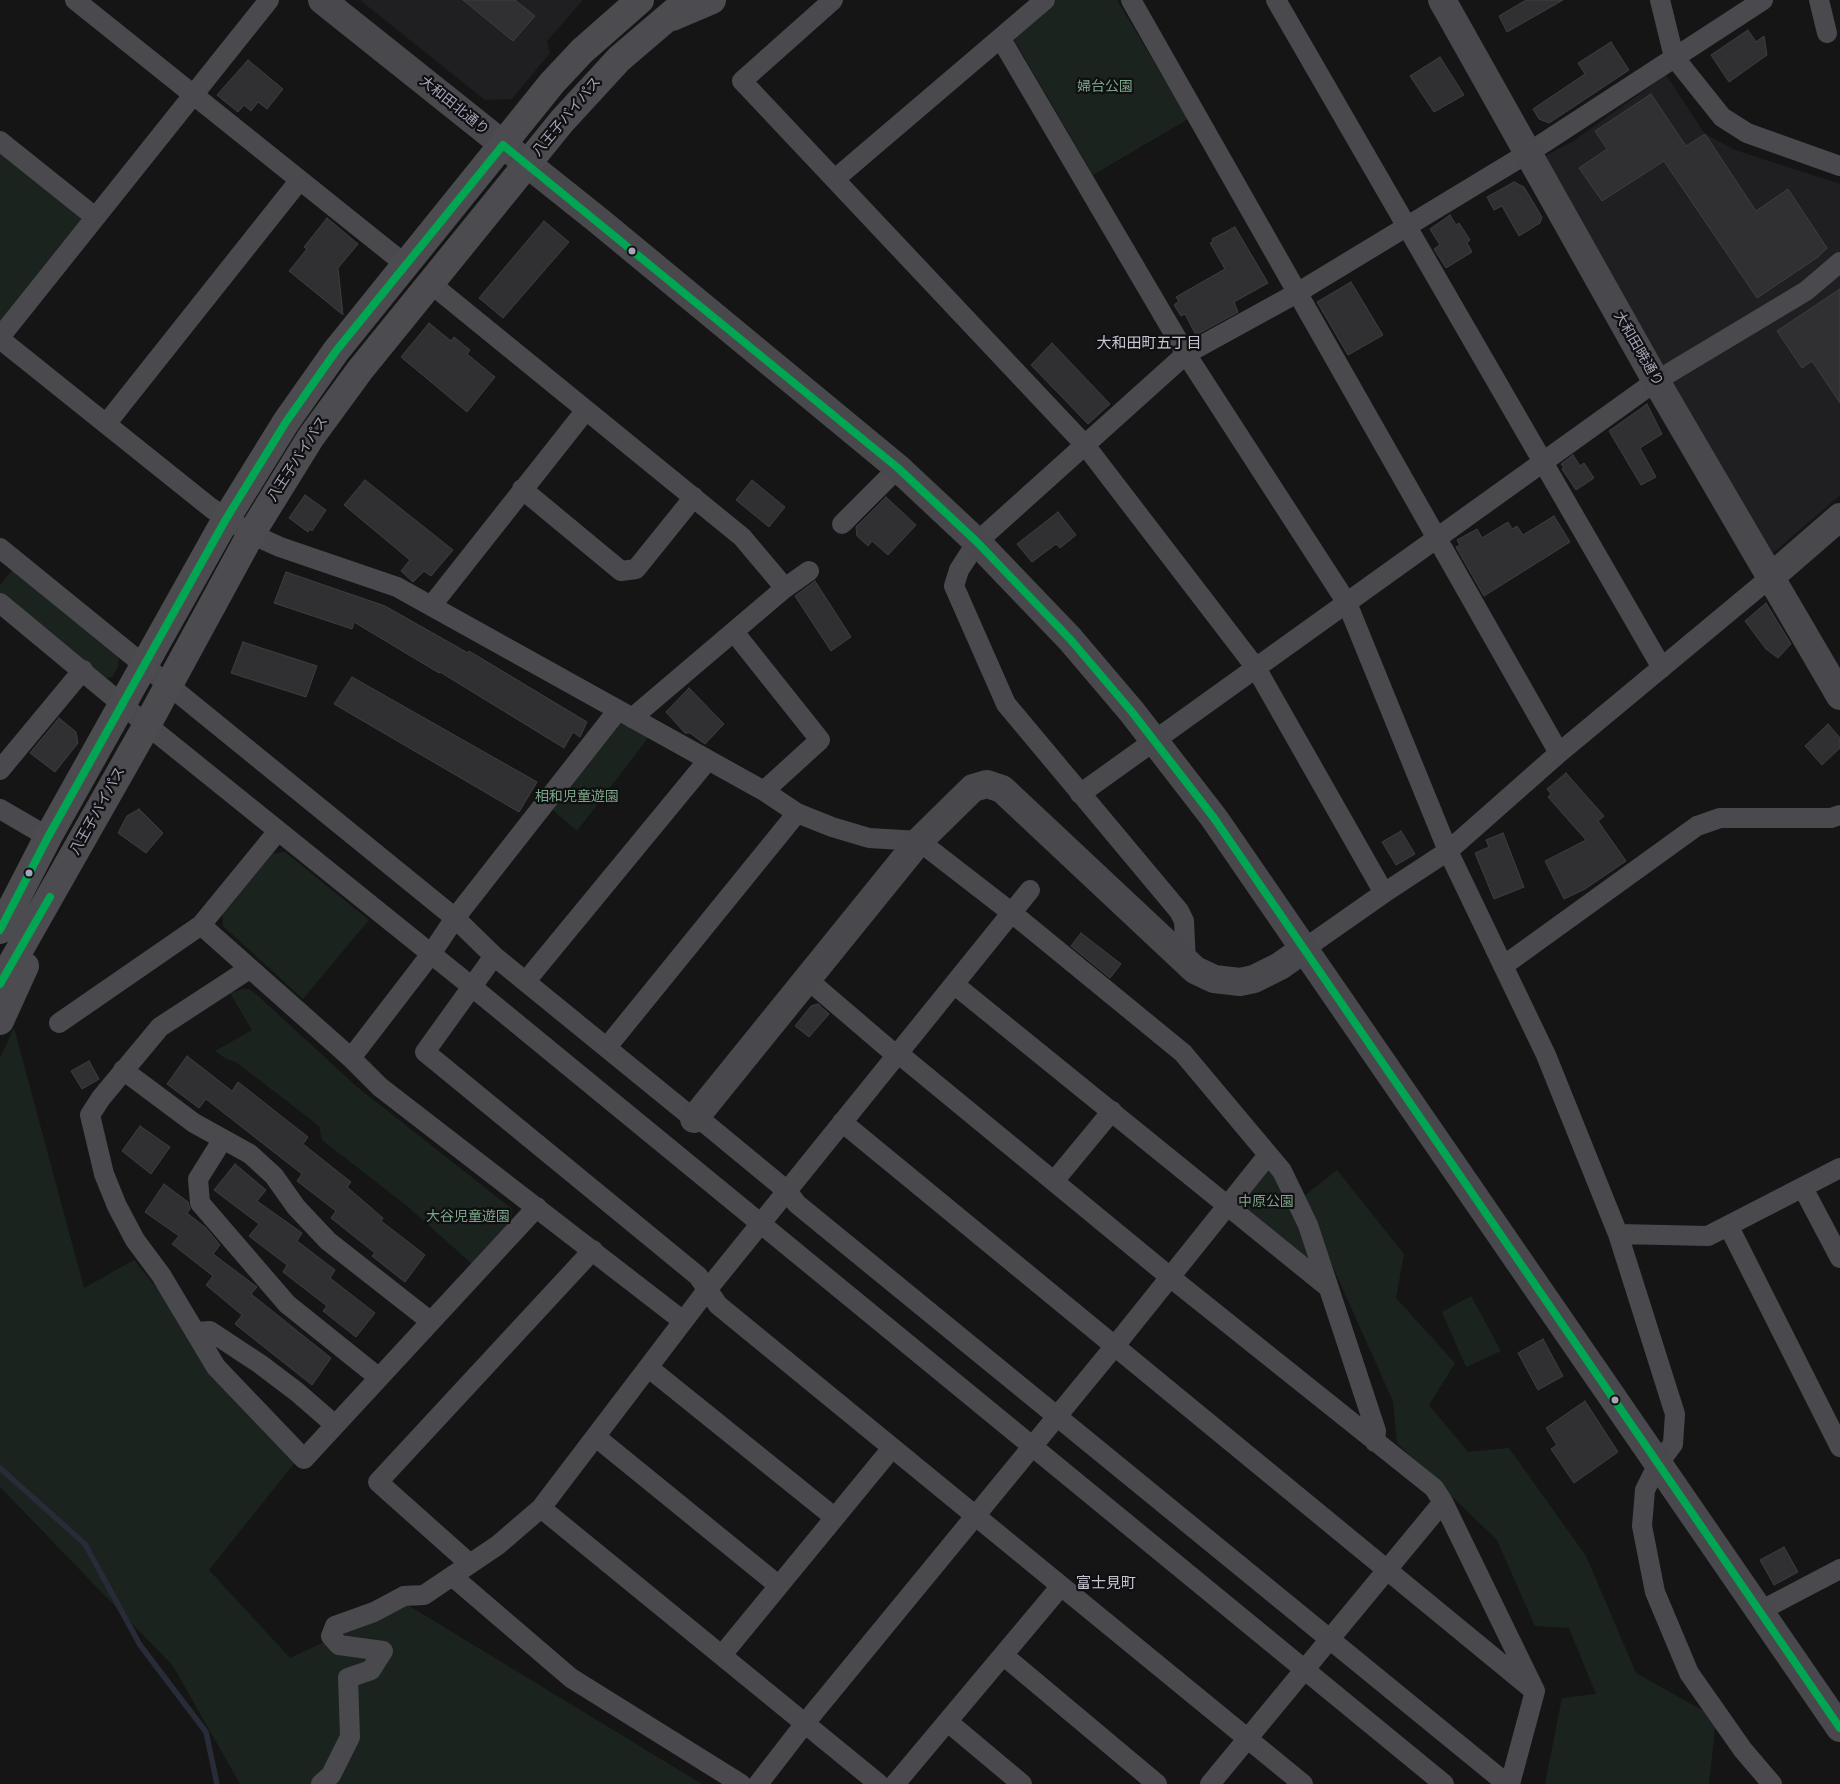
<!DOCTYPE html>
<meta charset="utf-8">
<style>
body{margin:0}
canvas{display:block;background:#151515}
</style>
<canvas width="1840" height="1784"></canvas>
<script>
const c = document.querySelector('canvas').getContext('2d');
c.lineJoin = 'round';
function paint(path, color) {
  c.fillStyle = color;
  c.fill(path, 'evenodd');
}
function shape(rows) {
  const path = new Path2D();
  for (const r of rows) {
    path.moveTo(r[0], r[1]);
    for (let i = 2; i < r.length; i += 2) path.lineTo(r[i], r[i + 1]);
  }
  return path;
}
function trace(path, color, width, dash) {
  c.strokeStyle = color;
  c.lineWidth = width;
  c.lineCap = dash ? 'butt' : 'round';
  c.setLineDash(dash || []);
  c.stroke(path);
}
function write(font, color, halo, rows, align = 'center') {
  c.font = font + ' "Archivo Narrow","Noto Sans JP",sans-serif';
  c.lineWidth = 4.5;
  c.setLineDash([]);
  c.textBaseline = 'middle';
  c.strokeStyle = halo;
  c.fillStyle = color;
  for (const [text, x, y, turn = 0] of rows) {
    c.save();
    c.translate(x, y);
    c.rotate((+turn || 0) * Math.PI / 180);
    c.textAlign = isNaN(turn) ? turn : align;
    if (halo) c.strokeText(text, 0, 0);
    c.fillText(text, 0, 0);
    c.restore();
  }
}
const built = shape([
 [360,0,583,0,547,41,550,53,512,99,485,100],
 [1666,75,1705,134,1735,150,1840,184,1840,495,1772,554,1539,159,1572,142]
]);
const green = shape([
 [1057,0,1117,0,1188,119,1093,175,1013,38],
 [0,141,95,217,0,337],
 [14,568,119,652,118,667,112,677,102,679,0,596,0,585],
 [618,710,654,730,577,831,546,804],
 [285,852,369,920,303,999,223,926,223,913,270,854],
 [242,989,249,989,256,994,356,1086,512,1209,511,1223,472,1264,407,1206,322,1140,319,1126,236,1062,226,1059,215,1051,252,1030,230,993],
 [14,1028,84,1288,134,1260,296,1461,209,1570,290,1658,406,1604,702,1784,240,1784,173,1666,0,1487,0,1058],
 [1268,1155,1329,1288,1228,1207],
 [1337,1170,1404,1254,1396,1298,1455,1363,1429,1405,1468,1452,1509,1448,1586,1556,1636,1673,1716,1718,1709,1784,1545,1784,1562,1698,1596,1694,1569,1628,1535,1626,1497,1540,1397,1443,1393,1401,1302,1198],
 [1471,1296,1501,1351,1466,1367,1442,1312]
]);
const stream = shape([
 [0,1468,85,1544,140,1645,206,1732,217,1784]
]);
const building = shape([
 [463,0,515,0,535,16,513,41,463,0],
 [1526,0,1563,0,1507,32,1499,16,1526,0],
 [1748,30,1756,42,1764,36,1767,55,1729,82,1711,55,1748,30],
 [1611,42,1629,70,1549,123,1539,119,1533,109,1585,74,1578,63,1611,42],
 [1440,57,1464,95,1434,112,1410,76,1440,57],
 [248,60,283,89,267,109,258,102,251,111,244,105,238,112,217,95,248,60],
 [1651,94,1686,146,1705,134,1756,211,1788,189,1827,248,1818,257,1757,298,1664,161,1602,201,1579,168,1607,149,1595,131,1651,94],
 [1514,182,1524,187,1542,217,1540,223,1519,236,1502,206,1494,210,1487,197,1514,182],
 [1450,215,1456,225,1459,223,1470,240,1467,243,1472,252,1446,268,1434,249,1440,245,1430,229,1450,215],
 [327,218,358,244,338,268,343,315,289,271,307,249,304,247,327,218],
 [544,221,569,242,503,318,479,298,544,221],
 [1235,227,1268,283,1234,302,1238,312,1196,335,1185,314,1181,316,1174,305,1179,301,1176,297,1225,269,1210,243,1213,242,1212,239,1235,227],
 [1351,282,1383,335,1348,355,1317,302,1351,282],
 [1840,289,1840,403,1812,361,1802,368,1777,331,1840,289],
 [429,323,451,341,454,337,470,350,467,354,495,377,467,412,401,357,429,323],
 [1052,343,1110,404,1088,424,1031,365,1052,343],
 [1647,404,1662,434,1640,448,1656,477,1641,485,1609,431,1647,404],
 [1573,455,1580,466,1584,463,1594,478,1576,490,1562,469,1564,468,1561,464,1573,455],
 [365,480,453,550,431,576,424,571,413,582,401,571,410,560,344,505,365,480],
 [752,480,785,507,769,527,736,500,752,480],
 [305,495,326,510,312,531,310,529,308,532,289,518,305,495],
 [886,497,916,525,888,555,872,541,868,546,857,536,856,527,886,497],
 [1058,512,1076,535,1060,548,1056,544,1032,562,1017,544,1058,512],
 [1554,516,1570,542,1484,596,1456,547,1460,545,1457,540,1477,529,1482,538,1508,522,1512,529,1517,526,1523,535,1554,516],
 [286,572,385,606,468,653,469,651,587,722,580,737,573,732,564,748,440,672,439,673,354,622,352,629,274,603,286,572],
 [815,581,851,637,831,651,795,596,815,581],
 [1766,603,1791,644,1778,658,1766,649,1745,621,1766,603],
 [243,642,317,666,306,697,231,673,243,642],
 [352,677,537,782,519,812,334,704,352,677],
 [689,688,724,724,705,744,690,733,685,733,666,712,689,688],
 [59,718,76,732,78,743,55,772,30,753,59,718],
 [1828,724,1840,738,1840,748,1822,765,1805,746,1828,724],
 [1566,773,1604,816,1598,821,1626,861,1585,889,1564,899,1545,861,1586,840,1548,797,1551,794,1547,789,1566,773],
 [139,809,163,833,146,853,118,833,127,816,139,809],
 [1401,831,1415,854,1396,865,1382,842,1401,831],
 [1503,833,1524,887,1494,899,1475,853,1489,847,1486,840,1503,833],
 [1081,933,1121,964,1110,978,1071,946,1081,933],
 [818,1004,829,1014,809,1037,795,1026,811,1006,818,1004],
 [187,1056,232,1091,238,1082,308,1137,303,1144,351,1182,347,1187,383,1218,381,1221,425,1255,405,1282,372,1256,375,1253,331,1218,336,1211,297,1181,302,1174,206,1099,199,1108,167,1084,187,1056],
 [89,1061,99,1079,82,1089,71,1071,89,1061],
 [140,1126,170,1147,151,1174,122,1151,140,1126],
 [235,1164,266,1190,257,1201,302,1233,297,1241,335,1270,330,1278,375,1313,356,1337,323,1311,327,1306,283,1272,287,1265,249,1236,259,1224,214,1190,235,1164],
 [164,1184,188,1202,190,1209,187,1213,206,1228,220,1245,213,1254,257,1287,251,1294,331,1358,312,1385,235,1324,242,1315,206,1285,213,1276,172,1244,179,1236,145,1212,164,1184],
 [1543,1339,1563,1376,1538,1390,1518,1353,1543,1339],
 [1585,1401,1618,1452,1574,1483,1551,1449,1557,1445,1546,1428,1585,1401],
 [1784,1547,1798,1572,1774,1585,1760,1560,1784,1547]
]);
const street = shape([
 [75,0,406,265],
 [833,0,742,81,1085,445,1256,668,1384,893],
 [1131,0,1559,753],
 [1276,0,1662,668],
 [1660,0,1674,57,1722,117,1747,133,1840,166],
 [1819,0,1827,33],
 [1001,39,1186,354,1347,603,1448,851,1546,1055,1618,1234,1675,1414,1673,1444,1658,1464,1645,1490,1642,1526,1655,1592,1689,1673,1743,1750,1772,1784],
 [0,141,95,217],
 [835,179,1045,0],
 [430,283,742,537,785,588,632,718],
 [0,337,269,0],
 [0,339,211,508,251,534,280,547,397,587,764,791,797,813,832,827,869,838,919,841,1012,913,1183,1053,1282,1171,1308,1225,1376,1431,1375,1442],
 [106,424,299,181],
 [522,489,621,571,636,569,694,497],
 [842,524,898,468],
 [0,548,455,918,494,956,694,1119,706,1124,786,1190,797,1204,1507,1784],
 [785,588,809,571],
 [0,603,147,725,471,986,1444,1784],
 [432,605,586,410],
 [734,632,820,740,764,791],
 [0,770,83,670],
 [1080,794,1656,381,1806,291,1840,262],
 [0,809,48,837],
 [201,925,351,1058,380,1087,683,1321],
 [1304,949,1384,893,1448,851,1559,753,1772,576],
 [494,956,425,1052,698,1276,718,1305,1303,1784],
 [1186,963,1184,921,1179,911,1006,704,954,586,959,570,977,542,1186,354,1297,293,1528,153,1763,0],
 [1503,966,1697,826,1720,818,1831,818,1840,815],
 [249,969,160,1027,101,1098,90,1115,104,1174,117,1206,135,1240,161,1275,216,1367,304,1459,537,1207],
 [807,979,897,1056],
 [526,981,708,760],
 [955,985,1329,1288],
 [59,1023,201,925,278,831],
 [607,1047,797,813],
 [899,1054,1170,1277,1434,1488,1443,1502,1535,1691,1510,1784],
 [351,1058,431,954,455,918,618,710],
 [123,1070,194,1123,250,1154,274,1176,296,1207,328,1241,430,1321],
 [842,1122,1532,1689],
 [223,1139,198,1179,200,1203,287,1304,378,1377],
 [1055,1180,1112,1111],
 [1803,1188,1840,1258],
 [1729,1227,1840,1447],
 [1618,1234,1708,1236,1840,1168],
 [195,1332,210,1331,260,1364,297,1392,335,1425],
 [649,1368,834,1517],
 [596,1437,778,1585],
 [541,1508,879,1784],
 [470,1564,378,1482,593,1250],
 [452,1576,571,1678,741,1784],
 [1760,1611,1840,1569],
 [722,1655,892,1448],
 [1003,1655,1157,1784],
 [948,1722,1022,1784],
 [321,1784,331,1775,350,1737,348,1678,371,1670,383,1651,339,1645,331,1636,335,1626,374,1612,404,1596,424,1595,498,1545,541,1508,707,1290,1030,890],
 [758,1784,806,1722,1114,1347,1268,1155],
 [895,1784,1061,1586],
 [1210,1784,1443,1502]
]);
const secondary = shape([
 [322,0,599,221,898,468,977,542,1070,639,1132,712,1214,818,1840,1728],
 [1442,0,1656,381,1840,696],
 [1772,576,1840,517],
 [694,1119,919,841,973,788,987,784,1002,789,1195,970,1214,979,1240,982,1254,979,1280,966,1304,949]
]);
const highway = shape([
 [672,17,712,0],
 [0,930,48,837,226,519,286,422,336,351,552,83,582,51,640,0],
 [0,984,147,725,251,534,311,437,360,370,562,121,619,59,688,0],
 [0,1021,25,966]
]);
const bus1 = shape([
 [0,930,48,837,226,519,286,422,336,351,503,145,898,468,977,542,1070,639,1132,712,1214,818,1840,1728],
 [0,984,50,897]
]);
const markers = [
 [632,251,4.5,"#a5a6b8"],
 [29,873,4.5,"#a5a6b8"],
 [1615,1400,4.5,"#a5a6b8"]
];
const parkNames = [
 ["婦台公園",1105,87],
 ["相和児童遊園",577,797],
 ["中原公園",1266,1202],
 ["大谷児童遊園",468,1217]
];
const streetNames = [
 ["大和田北通り",454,106,39],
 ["八王子バイパス",567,117,-50],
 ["大和田暁通り",1638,349,60],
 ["八王子バイパス",298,459,-57],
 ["八王子バイパス",98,811,-61]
];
const neighbourhoodNames = [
 ["大和田町五丁目",1149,344],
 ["富士見町",1106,1584]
];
paint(built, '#1f1f22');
paint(green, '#1b231e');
trace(stream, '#272c38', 5.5);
paint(building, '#303032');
trace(building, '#3e3e42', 1);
trace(street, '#4a494e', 20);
trace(secondary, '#48484d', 28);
trace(highway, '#4c4c50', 28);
trace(bus1, '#00a651', 8);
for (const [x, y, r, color] of markers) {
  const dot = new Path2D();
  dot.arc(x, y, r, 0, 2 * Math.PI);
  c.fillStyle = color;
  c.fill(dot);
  trace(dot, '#100f11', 2);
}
write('14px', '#7aa588', '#100f11', parkNames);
write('14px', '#a5a6b8', '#100f11', streetNames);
write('15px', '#c6c6d3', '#100f11', neighbourhoodNames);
</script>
